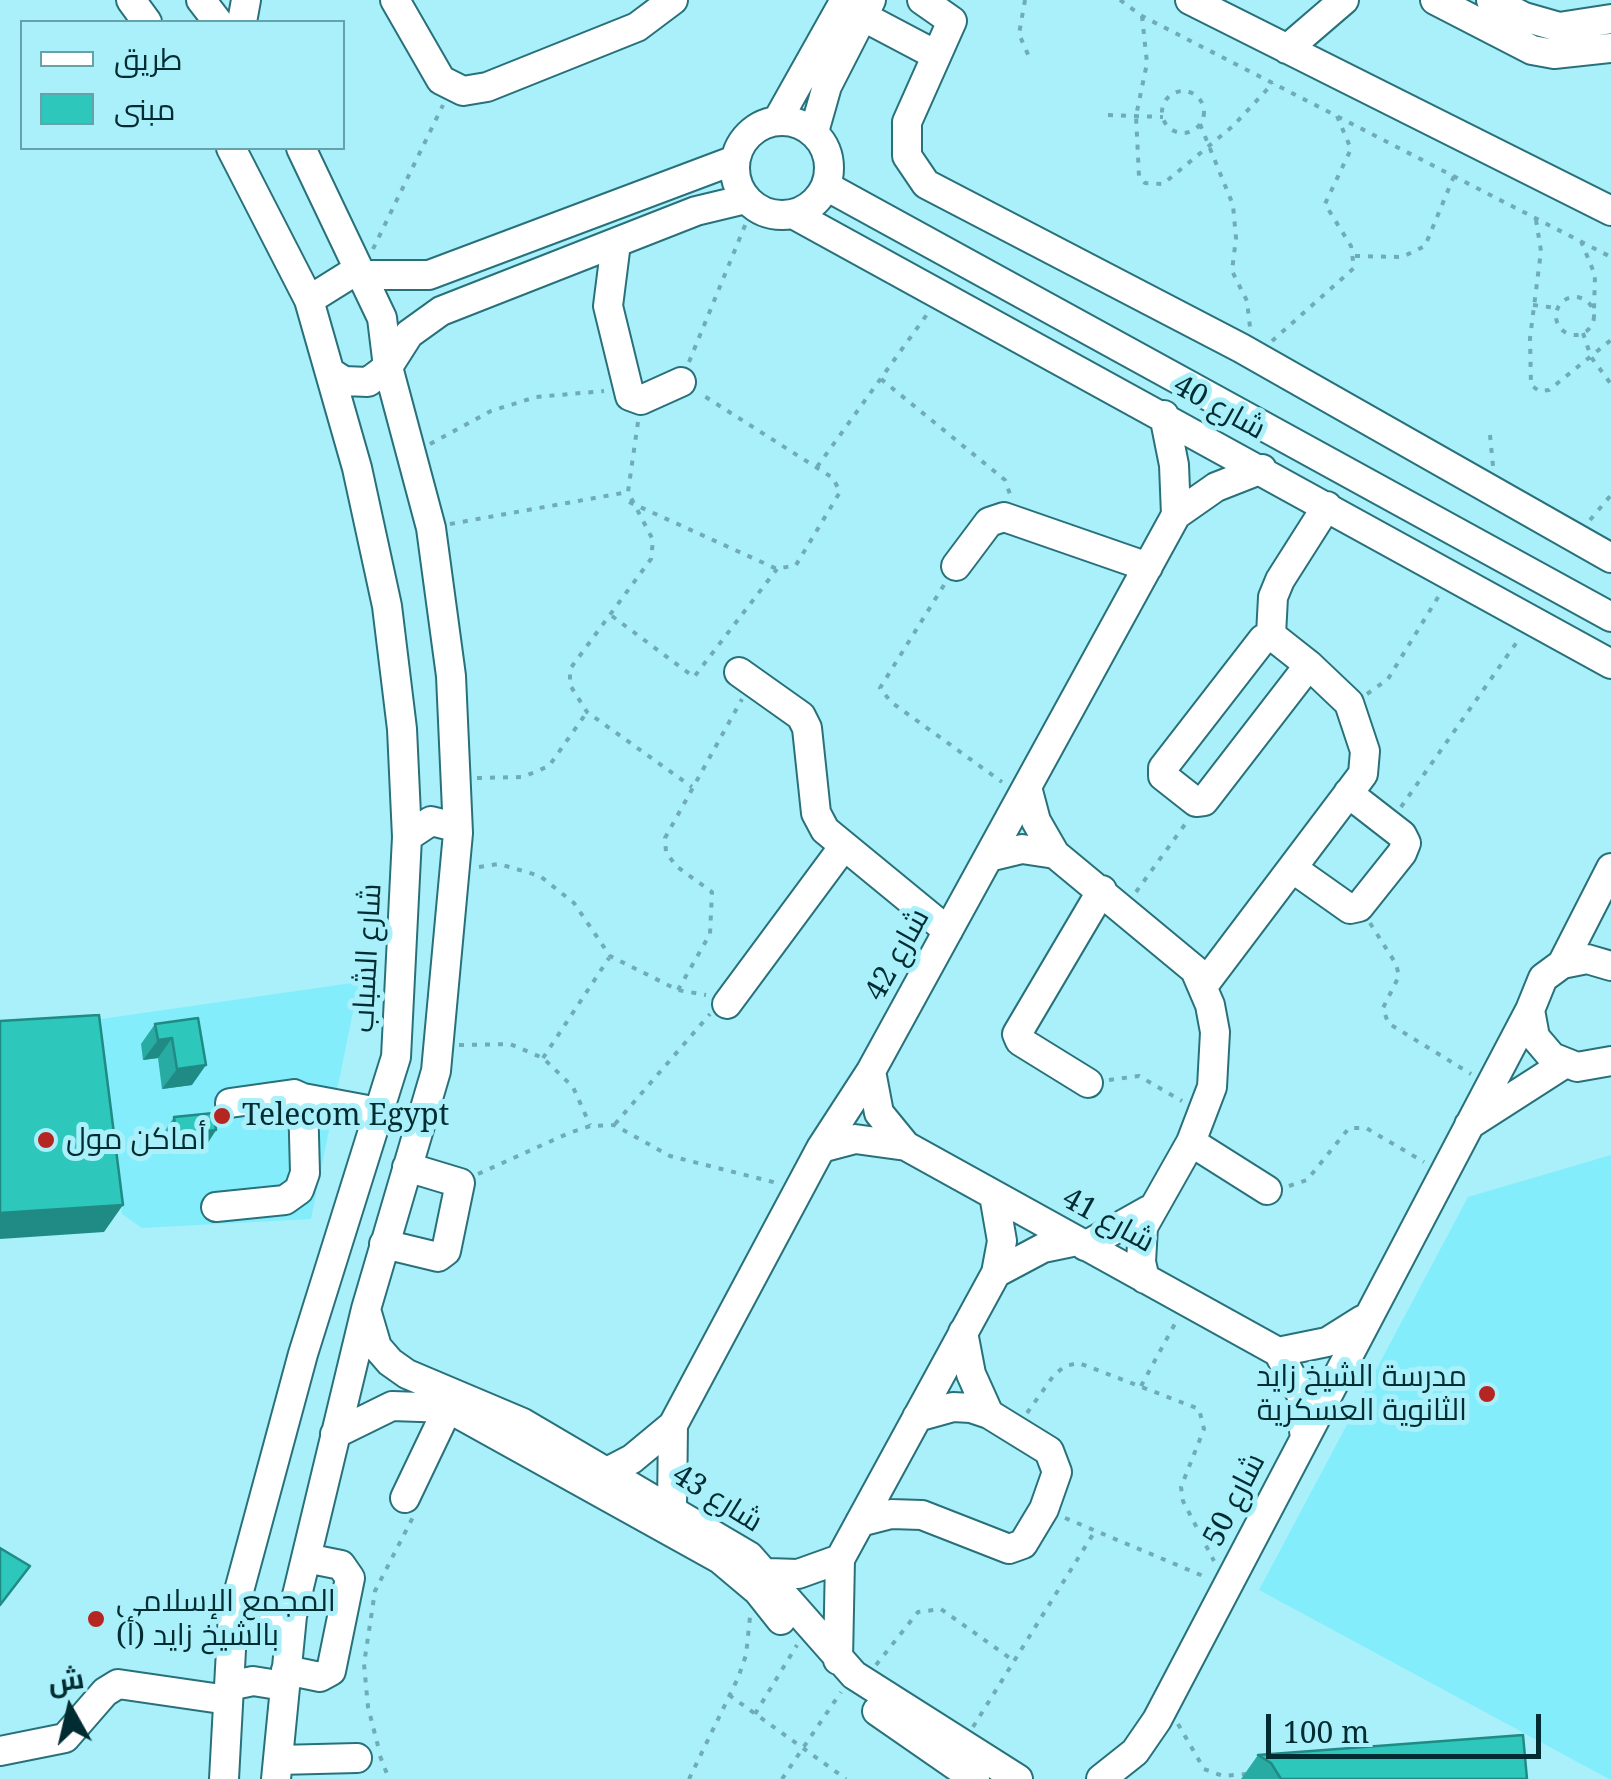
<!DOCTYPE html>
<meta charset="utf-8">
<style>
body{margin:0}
#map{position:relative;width:1611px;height:1779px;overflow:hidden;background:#a9f0fa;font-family:"Noto Serif",Cairo,serif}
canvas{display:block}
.legend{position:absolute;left:20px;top:20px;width:325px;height:130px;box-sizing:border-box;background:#a9f0fa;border:2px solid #66a2aa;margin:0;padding:12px 18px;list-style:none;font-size:30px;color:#012c31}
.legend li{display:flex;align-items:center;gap:20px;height:50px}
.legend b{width:50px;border:2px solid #66a2aa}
.north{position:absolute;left:20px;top:1659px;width:100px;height:100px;-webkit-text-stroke:8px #a9f0fa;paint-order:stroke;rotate:352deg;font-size:28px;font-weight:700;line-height:40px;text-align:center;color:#012c31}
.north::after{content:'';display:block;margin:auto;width:35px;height:45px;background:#012c31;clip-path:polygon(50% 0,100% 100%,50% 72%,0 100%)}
.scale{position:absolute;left:1266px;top:1714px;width:275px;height:45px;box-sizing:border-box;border:5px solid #012c31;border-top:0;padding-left:12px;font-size:30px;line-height:35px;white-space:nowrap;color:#012c31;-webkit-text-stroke:8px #a9f0fa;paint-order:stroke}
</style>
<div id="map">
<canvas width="1611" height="1779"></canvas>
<ul class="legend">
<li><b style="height:12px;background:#fff"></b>طريق</li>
<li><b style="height:28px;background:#2ec7bc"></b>مبنى</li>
</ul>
<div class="north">ش</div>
<div class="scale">100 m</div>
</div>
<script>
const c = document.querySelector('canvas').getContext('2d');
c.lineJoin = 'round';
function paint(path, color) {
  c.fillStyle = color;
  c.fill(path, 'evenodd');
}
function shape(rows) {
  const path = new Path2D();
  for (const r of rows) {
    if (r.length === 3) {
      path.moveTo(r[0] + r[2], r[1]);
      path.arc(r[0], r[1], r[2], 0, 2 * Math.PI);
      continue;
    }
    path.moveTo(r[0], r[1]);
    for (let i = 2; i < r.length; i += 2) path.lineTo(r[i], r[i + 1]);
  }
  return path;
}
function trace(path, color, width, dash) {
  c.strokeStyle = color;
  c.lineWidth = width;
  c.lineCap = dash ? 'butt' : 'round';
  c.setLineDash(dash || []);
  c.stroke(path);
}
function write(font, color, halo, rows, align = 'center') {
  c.font = font + ' "Noto Serif",Cairo,serif';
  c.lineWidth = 10;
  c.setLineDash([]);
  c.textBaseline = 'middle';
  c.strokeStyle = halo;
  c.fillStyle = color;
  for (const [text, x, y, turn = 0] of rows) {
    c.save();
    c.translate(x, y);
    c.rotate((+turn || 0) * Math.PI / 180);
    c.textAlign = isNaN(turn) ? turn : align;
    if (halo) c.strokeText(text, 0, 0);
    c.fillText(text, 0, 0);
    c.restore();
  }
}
const built = shape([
 [359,982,311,1219,142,1228,122,1214,101,1019],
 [1611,1155,1611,1779,1609,1779,1259,1590,1468,1197]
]);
const path = shape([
 [1025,0,1019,34,1030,59],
 [1120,0,1142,16,1611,257],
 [1142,16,1147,63,1136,116,1139,176,1145,183,1163,184,1233,126,1273,83],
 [1183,112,21],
 [1108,115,1163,117],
 [1200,124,1233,205,1236,238,1232,271,1247,301,1250,327],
 [1536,220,1541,251,1530,338,1531,385,1539,391,1549,390,1611,340],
 [1581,241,1595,275,1594,309],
 [373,249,443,105],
 [1355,256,1402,257,1425,246,1454,176],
 [1575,316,19],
 [1533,305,1557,308],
 [1583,333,1591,357,1611,384],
 [1272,341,1354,268,1351,246,1325,204,1351,149,1337,116],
 [689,362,746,223],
 [881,379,1005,480,1011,497],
 [638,422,628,492,653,540,651,559,570,669,570,685,587,712,692,787],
 [1490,435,1493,466],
 [430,444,491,411,536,397,604,391],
 [817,467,928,313],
 [629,502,777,569,796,565,840,492,833,478,701,394],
 [1590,520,1611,495],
 [450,524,628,492],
 [944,585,880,688,891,702,1002,782],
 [612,616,694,677,777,569],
 [1367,694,1388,679,1440,594],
 [477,778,523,777,549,766,587,712],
 [1401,807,1519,639],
 [479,867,499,864,540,876,574,903,610,956,678,990,706,995],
 [1136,892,1186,823],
 [1370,923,1396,964,1399,976,1383,1008,1388,1023,1471,1074],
 [678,990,710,934,712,892,676,866,666,852,665,838,742,699],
 [459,1045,510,1044,543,1058,573,1087,590,1125],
 [543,1058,609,958],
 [1109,1080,1139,1076,1182,1101],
 [615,1124,710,1014],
 [478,1174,569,1133,590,1126,614,1125,670,1156,777,1183],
 [1289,1186,1307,1180,1349,1128,1366,1128,1424,1162],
 [1141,1386,1177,1320],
 [1027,1413,1054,1375,1065,1366,1079,1363,1199,1409,1204,1429,1181,1487,1183,1501,1214,1561],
 [1065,1518,1208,1578],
 [876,1665,918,1612,941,1609,1014,1661],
 [729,1695,846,1779],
 [755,1714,797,1645],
 [1178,1724,1204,1769,1223,1776,1246,1774],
 [973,1727,1095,1531],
 [378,1746,368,1707,364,1664,375,1591,413,1517],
 [380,1756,389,1779],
 [689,1779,738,1678,746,1655,750,1617],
 [782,1779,841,1692]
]);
const minor = shape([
 [131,0,147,22],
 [201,0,218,22],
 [395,0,441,80,463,91,487,87,637,27,673,0],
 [922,0,952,21,907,122,907,156,926,184,1241,348,1611,558],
 [1190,0,1611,211],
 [1435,0,1532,50,1554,54,1611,48],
 [1491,0,1524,17,1559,27,1611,19],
 [862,16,934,54],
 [242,22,246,0],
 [1287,49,1344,0],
 [782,168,47],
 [777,121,845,0],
 [814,132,827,86,871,0],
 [826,186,1611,617],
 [793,214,1611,664],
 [616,243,608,306,630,396,641,400,681,382],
 [309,300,349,275,429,275,735,160],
 [333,374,344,381,368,382,388,367,409,334,441,311,696,211,746,199],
 [1164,415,1174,465,1176,515],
 [956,566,989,522,1004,517,1148,567],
 [1271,635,1309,665,1204,801,1196,802,1163,776,1163,768,1263,639,1271,635],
 [1271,635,1273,597,1280,580,1327,506],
 [739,672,801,716,807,728,816,813,825,830,948,931],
 [1027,787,1036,821,1055,854,1195,970,1210,1005,1215,1032,1212,1087,1191,1142,1143,1227,1141,1262,1145,1279],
 [407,837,431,821,451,826,458,833],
 [989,857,1022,849,1055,854],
 [1292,868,1350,909,1359,907,1402,853,1406,843,1402,835,1348,793],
 [1562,964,1611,868],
 [1611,966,1587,959,1562,964,1543,978,1530,1010,1535,1037,1552,1057,1577,1067,1611,1061],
 [1203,986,1363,774,1365,751,1349,703,1309,665],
 [727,1004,844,846],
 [871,1071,879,1113,906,1146],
 [1088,1083,1020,1041,1017,1034,1102,890],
 [303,1098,378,1112],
 [1469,1125,1564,1064],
 [1191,1142,1267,1190],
 [821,1148,855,1139,906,1146,1278,1352,1302,1396,1307,1420,1304,1431],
 [216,1207,285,1200,299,1190,305,1173,303,1098,294,1094,230,1103],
 [384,1244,438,1257,446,1251,460,1183,407,1167],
 [1085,1246,1149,1210],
 [996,1273,1043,1248,1077,1241],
 [367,1313,377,1347,390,1362,407,1374,523,1423,749,1556,854,1675,1018,1779],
 [963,1332,971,1374,989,1414],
 [1278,1352,1327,1342,1362,1320],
 [335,1434,392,1406,448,1408,720,1559,758,1591,781,1620],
 [609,1471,632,1459,673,1425,821,1148,871,1071,1176,515,1216,487,1262,469],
 [405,1498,448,1408],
 [672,1508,673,1425],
 [860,1522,891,1514,922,1515,1009,1549,1023,1544,1044,1509,1057,1472,1049,1451,989,1414,971,1408,953,1407,917,1417],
 [768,1573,798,1574,840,1559],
 [233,1613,254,1632,282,1626,292,1616],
 [838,1660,840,1559,996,1273,1002,1241,994,1195],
 [286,1670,320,1677,331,1671,350,1578,341,1565,306,1558],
 [229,1686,253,1681,284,1686],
 [877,1711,975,1779],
 [0,1751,65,1738,105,1692,118,1684,228,1700],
 [278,1760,357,1758],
 [224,1779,233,1613,303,1354,396,1057,407,837,402,729,387,606,357,468,309,300,231,148],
 [276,1779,292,1616,366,1309,436,1071,458,833,451,676,431,528,388,367,382,318,301,148],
 [1101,1779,1135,1752,1157,1720,1530,1010]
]);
const wall = shape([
 [198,1018,192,1085,162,1089,158,1058,143,1060,141,1044,155,1024],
 [174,1117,216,1130,207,1144,167,1149,165,1131],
 [1258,1755,1527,1779,1241,1779]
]);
const shadedWall = shape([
 [172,1038,158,1058,143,1060,158,1040],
 [206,1065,192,1085,162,1089,177,1069],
 [216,1130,207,1144,167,1149,176,1135],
 [123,1205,104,1232,0,1239,0,1213]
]);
const building = shape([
 [99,1015,123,1205,0,1213,0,1021,99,1015],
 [198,1018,206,1065,177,1069,172,1038,158,1040,155,1024,198,1018],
 [214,1113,216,1130,176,1135,174,1117,214,1113],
 [0,1548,30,1566,0,1605,0,1548],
 [1523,1735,1527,1779,1281,1779,1271,1763,1258,1755,1523,1735]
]);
const markers = [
 [222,1116,10,"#b52623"],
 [46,1140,10,"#b52623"],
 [1487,1394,10,"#b52623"],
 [96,1619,10,"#b52623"]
];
const streetNames = [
 ["شارع 40",1219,408,29],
 ["شارع 42",898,955,-61],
 ["شارع الشباب",368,958,-87],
 ["شارع 41",1108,1221,29],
 ["شارع 43",717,1499,32],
 ["شارع 50",1235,1500,-63]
];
const poiNames = [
 ["Telecom Egypt",242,1116],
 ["أماكن مول",66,1140],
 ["مدرسة الشيخ زايد",1467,1377,"right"],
 ["الثانوية العسكرية",1467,1411,"right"],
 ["المجمع الإسلامي",116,1602],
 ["(أ) بالشيخ زايد",116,1636]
];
paint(built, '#84edfc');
trace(minor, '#29717a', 32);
trace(path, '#6facb5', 4, [5, 8]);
trace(minor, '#fff', 28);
paint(wall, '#28aba2');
paint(shadedWall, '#208b84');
paint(building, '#2ec7bc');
trace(building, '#208b84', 2.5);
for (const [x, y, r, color] of markers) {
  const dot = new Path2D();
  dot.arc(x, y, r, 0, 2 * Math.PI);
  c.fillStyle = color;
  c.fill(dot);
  trace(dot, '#a9f0fa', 4);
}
write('30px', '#012c31', '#a9f0fa', streetNames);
write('30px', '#012c31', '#a9f0fa', poiNames, 'left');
</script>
